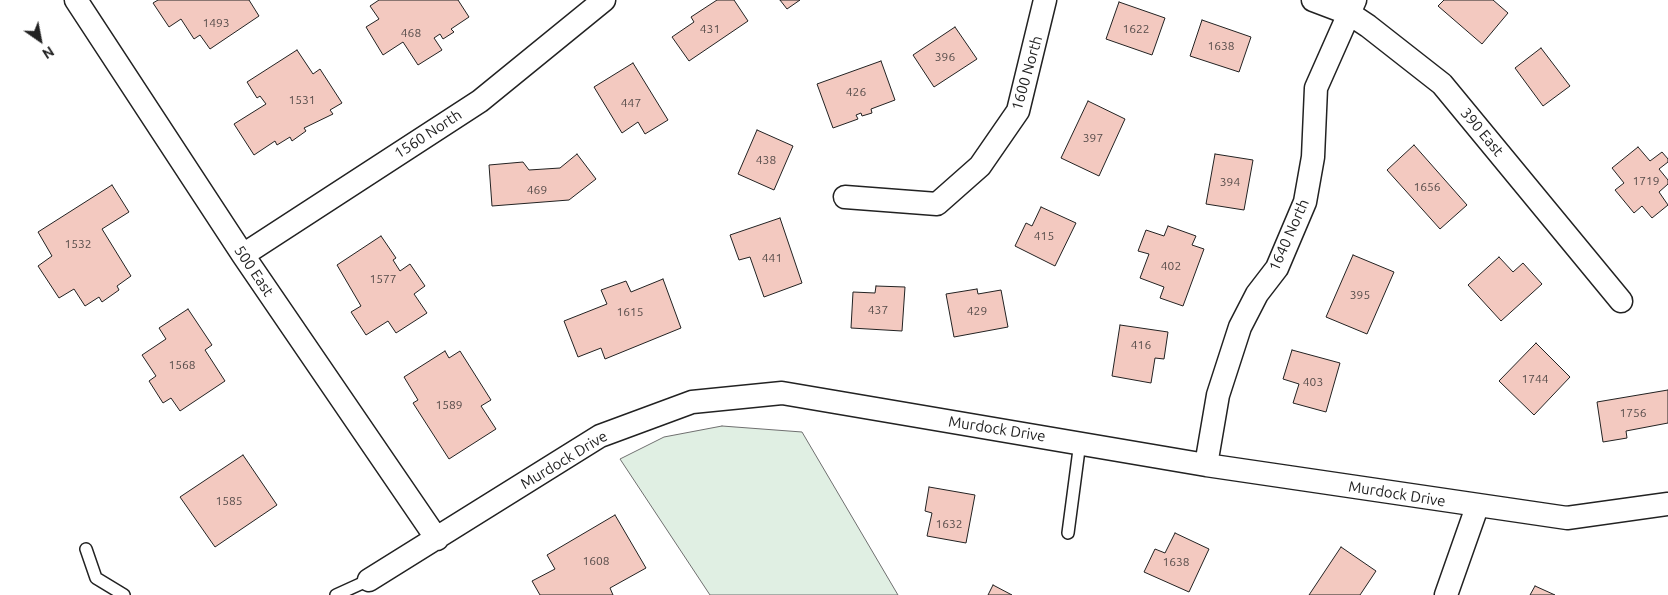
<!DOCTYPE html>
<style>
body{margin:0}
#map{position:relative;width:1668px;height:595px;overflow:hidden;background:#fff;font-family:Ubuntu,sans-serif}
canvas{display:block}
.north{position:absolute;left:15px;top:15px;width:50px;height:50px;-webkit-text-stroke:4px #fff;paint-order:stroke;rotate:147deg;font-size:14px;font-weight:700;line-height:20px;text-align:center;color:#222}
.north::after{content:'';display:block;margin:auto;width:18px;height:22px;background:#222;clip-path:polygon(50% 0,100% 100%,50% 72%,0 100%)}
</style>
<div id="map">
<canvas width="1668" height="595"></canvas>
<div class="north">N</div>
</div>
<script>
const c = document.querySelector('canvas').getContext('2d');
c.lineJoin = 'round';
function paint(path, color) {
  c.fillStyle = color;
  c.fill(path, 'evenodd');
}
function shape(rows) {
  const path = new Path2D();
  for (const r of rows) {
    path.moveTo(r[0], r[1]);
    for (let i = 2; i < r.length; i += 2) path.lineTo(r[i], r[i + 1]);
  }
  return path;
}
function trace(path, color, width, dash) {
  c.strokeStyle = color;
  c.lineWidth = width;
  c.lineCap = dash ? 'butt' : 'round';
  c.setLineDash(dash || []);
  c.stroke(path);
}
function write(font, color, halo, rows, align = 'center') {
  c.font = font + ' Ubuntu,sans-serif';
  c.lineWidth = 4;
  c.setLineDash([]);
  c.textBaseline = 'middle';
  c.strokeStyle = halo;
  c.fillStyle = color;
  for (const [text, x, y, turn = 0] of rows) {
    c.save();
    c.translate(x, y);
    c.rotate((+turn || 0) * Math.PI / 180);
    c.textAlign = isNaN(turn) ? turn : align;
    if (halo) c.strokeText(text, 0, 0);
    c.fillText(text, 0, 0);
    c.restore();
  }
}
const green = shape([
 [722,426,802,432,898,595,710,595,620,459,664,437,722,426]
]);
const building = shape([
 [158,0,249,0,259,16,210,49,200,35,194,39,181,19,169,27,153,3,158,0],
 [379,0,458,0,469,17,451,29,454,32,443,39,440,34,434,38,442,50,418,65,403,42,383,55,366,27,379,19,370,6,379,0],
 [717,0,734,0,748,21,689,61,672,37,694,22,691,17,717,0],
 [780,0,800,0,787,9,780,0],
 [1444,0,1493,0,1508,13,1482,44,1438,6,1444,0],
 [1119,2,1165,18,1152,55,1106,39,1119,2],
 [1202,20,1251,37,1239,72,1190,56,1202,20],
 [955,27,977,59,934,87,913,55,955,27],
 [1541,48,1570,86,1543,106,1515,68,1541,48],
 [297,50,313,74,320,69,342,103,330,110,333,114,304,128,306,131,292,141,290,137,277,145,275,141,254,155,234,124,266,104,260,96,257,98,247,82,297,50],
 [881,61,895,100,871,109,872,113,862,116,861,113,856,115,858,119,833,128,817,84,881,61],
 [633,63,668,120,645,134,638,122,622,133,594,87,633,63],
 [1088,101,1125,119,1099,176,1061,158,1088,101],
 [757,130,793,146,774,190,738,174,757,130],
 [1414,145,1467,205,1440,229,1387,170,1414,145],
 [1638,147,1650,161,1662,152,1668,159,1668,162,1659,169,1668,180,1668,184,1659,192,1668,205,1652,218,1642,206,1634,213,1615,190,1624,183,1612,168,1638,147],
 [577,154,596,179,569,200,492,206,489,165,523,162,529,170,560,168,577,154],
 [1215,154,1253,160,1244,210,1206,204,1215,154],
 [112,185,129,212,102,229,131,276,117,286,119,290,102,302,99,297,85,306,74,289,59,298,38,266,52,256,38,232,112,185],
 [1041,207,1076,223,1055,266,1015,246,1026,223,1032,226,1041,207],
 [780,218,802,283,764,297,750,257,739,260,730,235,780,218],
 [1168,226,1196,236,1192,245,1204,249,1183,306,1160,298,1164,287,1140,278,1149,254,1138,251,1146,230,1164,236,1168,226],
 [381,236,396,258,393,260,400,271,410,264,425,286,414,294,427,313,396,333,388,321,366,335,351,312,361,306,337,265,381,236],
 [1353,255,1394,272,1367,334,1326,317,1353,255],
 [1499,257,1513,272,1523,263,1542,284,1501,321,1468,285,1499,257],
 [663,279,681,328,605,359,601,348,578,357,564,321,607,304,601,290,626,281,631,292,663,279],
 [876,286,905,287,902,331,851,328,853,292,875,293,876,286],
 [977,289,978,294,1001,290,1008,327,954,337,946,294,977,289],
 [188,309,212,345,205,350,225,381,180,411,171,398,163,403,149,381,156,376,142,355,166,339,159,328,188,309],
 [1120,325,1168,332,1164,359,1155,358,1151,383,1112,376,1120,325],
 [1536,343,1570,377,1534,415,1499,381,1536,343],
 [1292,350,1340,363,1326,412,1293,403,1299,384,1283,379,1292,350],
 [445,351,449,358,460,351,491,400,481,406,496,429,449,459,413,403,418,400,404,377,445,351],
 [1668,390,1668,423,1626,431,1627,438,1603,442,1597,402,1668,390],
 [243,455,277,505,215,547,180,497,243,455],
 [929,487,975,495,966,543,927,536,932,513,925,511,929,487],
 [615,515,646,568,610,588,613,595,540,595,532,581,555,569,547,555,615,515],
 [1175,533,1209,549,1189,592,1144,572,1155,549,1165,553,1175,533],
 [1341,547,1376,571,1360,595,1309,595,1341,547],
 [993,585,1012,595,988,595,993,585],
 [1535,586,1555,595,1530,595,1535,586]
]);
const service = shape([
 [1068,533,1080,442],
 [86,549,96,578,124,595],
 [336,595,369,580]
]);
const minor = shape([
 [76,0,243,255,437,539],
 [1313,0,1350,14,1368,26,1442,84,1621,301],
 [845,197,937,204,980,166,1018,111,1045,0],
 [243,255,480,101,604,0],
 [1206,465,1218,395,1240,327,1257,294,1277,268,1305,202,1313,157,1316,88,1355,0],
 [369,580,600,436,692,402,782,393,1206,465,1567,518,1668,504],
 [1446,595,1477,507]
]);
const numberNames = [
 ["1493",216,23],
 ["431",710,29],
 ["1622",1136,29],
 ["468",411,33],
 ["1638",1221,46],
 ["396",945,57],
 ["426",856,92],
 ["1531",302,100],
 ["447",631,103],
 ["397",1093,138],
 ["438",766,160],
 ["1719",1646,181],
 ["394",1230,182],
 ["1656",1427,187],
 ["469",537,190],
 ["415",1044,236],
 ["1532",78,244],
 ["441",772,258],
 ["402",1171,266],
 ["1577",383,279],
 ["395",1360,295],
 ["437",878,310],
 ["429",977,311],
 ["1615",630,312],
 ["416",1141,345],
 ["1568",182,365],
 ["1744",1535,379],
 ["403",1313,382],
 ["1589",449,405],
 ["1756",1633,413],
 ["1585",229,501],
 ["1632",949,524],
 ["1608",596,561],
 ["1638",1176,562]
];
const streetNames = [
 ["1600 North",1027,73,-74],
 ["390 East",1482,132,50],
 ["1560 North",428,134,-33],
 ["1640 North",1289,235,-66],
 ["500 East",254,271,56],
 ["Murdock Drive",997,429,9],
 ["Murdock Drive",564,460,-31],
 ["Murdock Drive",1397,494,9]
];
paint(green, '#e0efe3');
trace(green, '#6f6f6f', 1);
paint(building, '#f3c9c0');
trace(building, '#222', 1);
trace(service, '#222', 14);
trace(minor, '#222', 25);
trace(service, '#fff', 11);
trace(minor, '#fff', 22);
write('12px', '#564c4a', null, numberNames);
write('15px', '#222', '#fff', streetNames);
</script>
